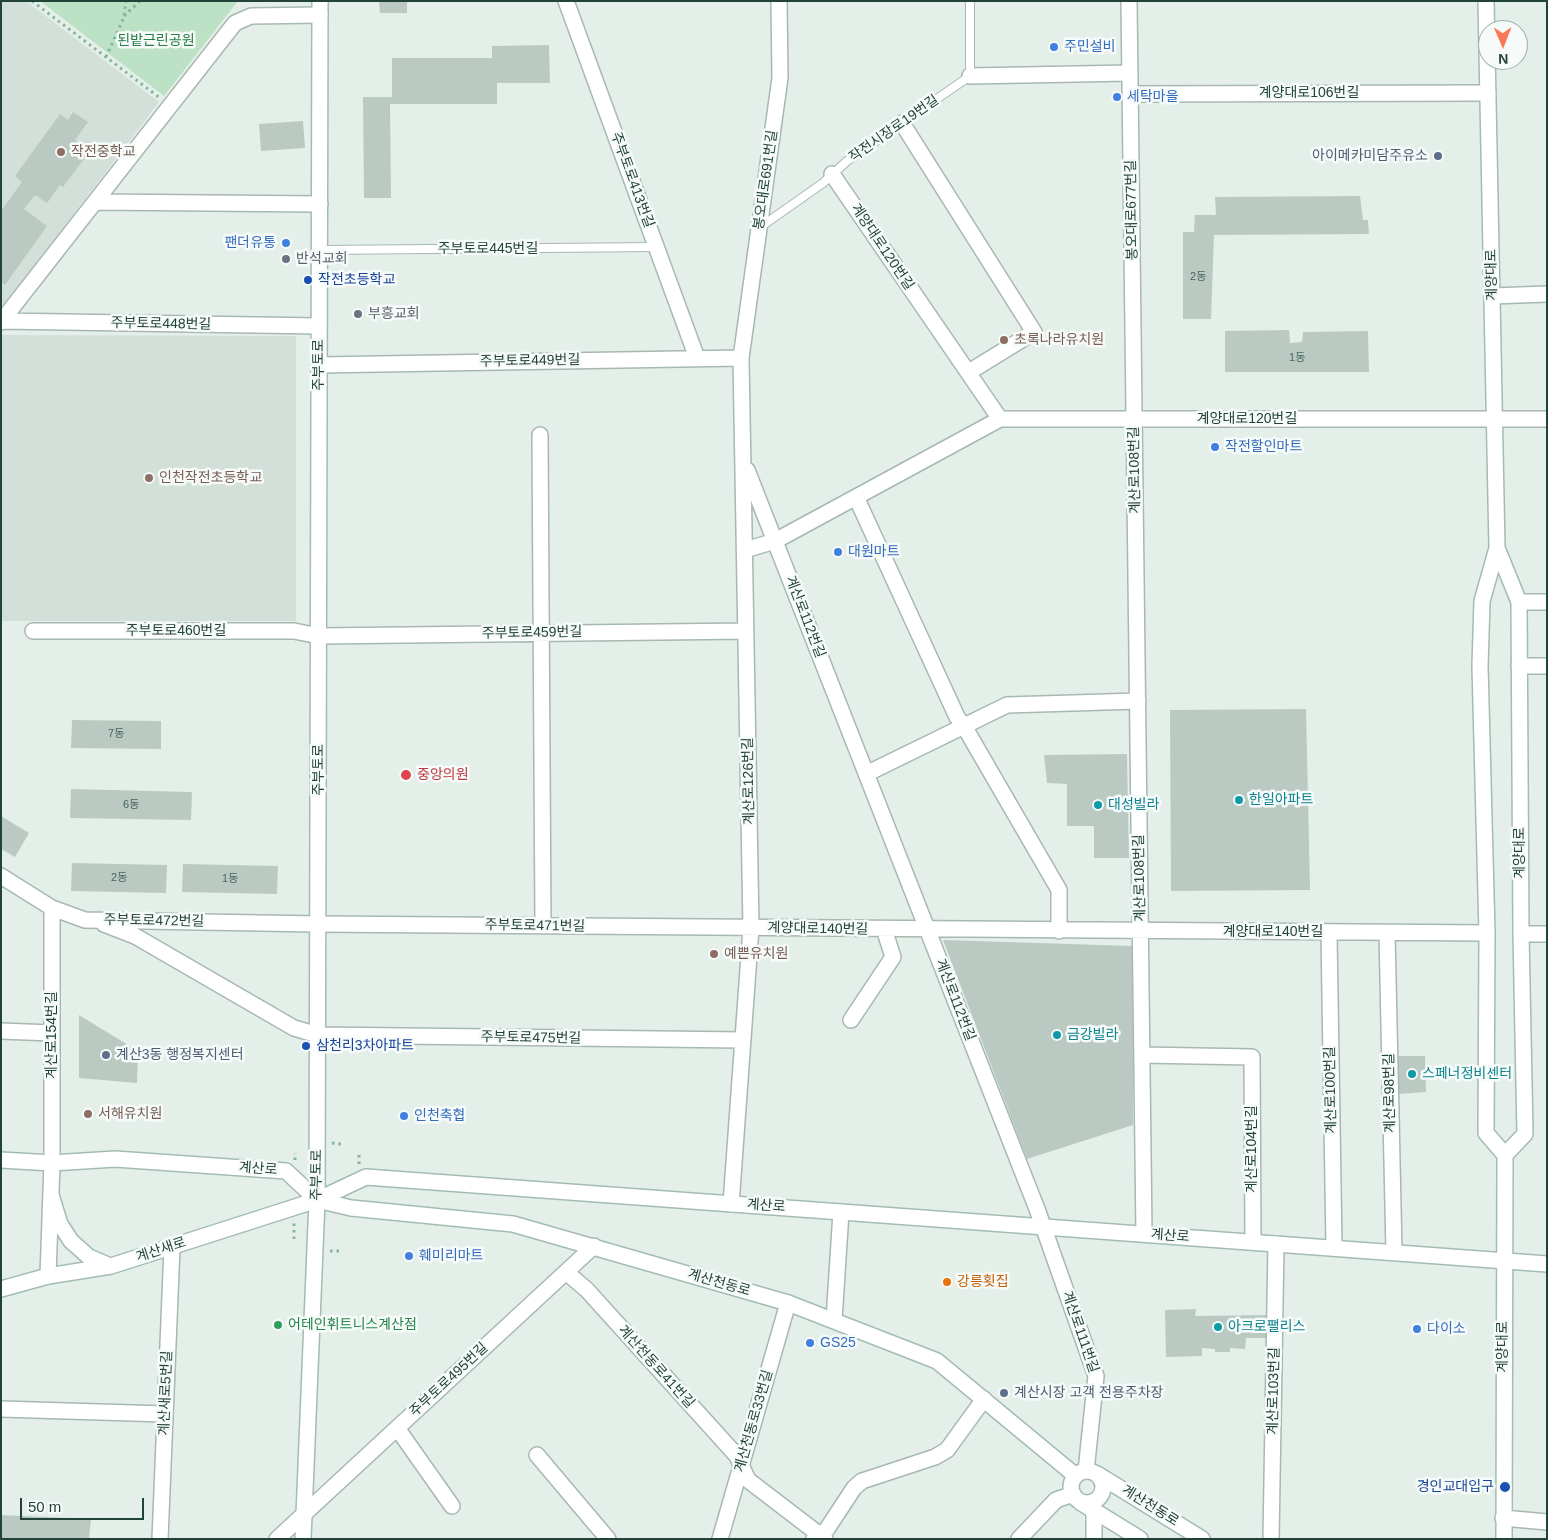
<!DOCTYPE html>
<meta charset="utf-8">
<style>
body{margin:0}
#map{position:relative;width:1548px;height:1540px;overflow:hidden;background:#e5efea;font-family:Helvetica,sans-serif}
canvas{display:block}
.frame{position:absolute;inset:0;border:2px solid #224339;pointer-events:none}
.north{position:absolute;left:1478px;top:20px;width:50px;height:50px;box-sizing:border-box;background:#f6fbf9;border:1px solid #a1b1ac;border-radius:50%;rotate:179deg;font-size:14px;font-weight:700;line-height:20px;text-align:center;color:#224339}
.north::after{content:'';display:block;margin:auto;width:18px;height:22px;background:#fb7857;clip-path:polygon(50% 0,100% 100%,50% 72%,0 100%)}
.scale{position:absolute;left:20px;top:1498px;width:124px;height:22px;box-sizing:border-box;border:2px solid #224339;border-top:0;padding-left:6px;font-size:15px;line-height:18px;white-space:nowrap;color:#224339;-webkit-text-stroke:4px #f6fbf9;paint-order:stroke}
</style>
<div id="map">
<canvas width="1548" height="1540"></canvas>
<div class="frame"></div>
<div class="north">N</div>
<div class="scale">50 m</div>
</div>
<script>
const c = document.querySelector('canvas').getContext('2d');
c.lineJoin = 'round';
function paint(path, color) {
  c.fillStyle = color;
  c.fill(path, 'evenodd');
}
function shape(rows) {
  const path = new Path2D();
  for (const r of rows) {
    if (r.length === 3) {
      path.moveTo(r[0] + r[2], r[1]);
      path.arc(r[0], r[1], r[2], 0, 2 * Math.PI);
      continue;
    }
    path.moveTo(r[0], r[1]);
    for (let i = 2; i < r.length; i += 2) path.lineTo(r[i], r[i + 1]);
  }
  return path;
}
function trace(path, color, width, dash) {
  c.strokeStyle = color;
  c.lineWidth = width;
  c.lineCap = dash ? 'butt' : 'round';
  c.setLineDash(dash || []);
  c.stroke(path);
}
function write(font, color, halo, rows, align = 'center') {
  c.font = font + ' Helvetica,"Noto Sans KR",sans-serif';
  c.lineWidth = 5;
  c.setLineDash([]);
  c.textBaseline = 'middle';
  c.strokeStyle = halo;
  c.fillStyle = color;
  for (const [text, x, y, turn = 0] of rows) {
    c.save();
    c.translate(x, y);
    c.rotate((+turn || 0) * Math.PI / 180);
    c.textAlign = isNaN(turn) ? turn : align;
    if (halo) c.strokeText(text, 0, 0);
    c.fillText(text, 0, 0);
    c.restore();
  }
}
const built = shape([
 [1,1,26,1,159,102,4,306,1,303],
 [1,335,296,336,296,621,1,621]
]);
const green = shape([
 [40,1,238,1,164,96]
]);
const building = shape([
 [379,1,407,1,407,13,380,13],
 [549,45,550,83,497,83,497,104,390,104,391,198,364,198,363,97,392,97,392,58,492,58,492,46],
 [73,112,88,122,75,140,90,151,63,187,60,185,47,203,35,195,24,209,47,226,5,285,1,282,1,211,22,182,15,176,60,114,68,120],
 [303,121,305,148,261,151,259,124],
 [1360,196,1363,220,1368,220,1369,234,1214,235,1211,319,1183,319,1183,232,1194,232,1195,215,1216,215,1215,197],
 [1289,330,1290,343,1302,342,1303,332,1368,331,1369,372,1225,372,1225,331],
 [1306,709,1310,890,1171,891,1170,710],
 [72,720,161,721,161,749,71,748],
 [1127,754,1129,858,1094,858,1094,826,1067,826,1067,784,1047,783,1044,755],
 [71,789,192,792,191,820,70,818],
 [1,816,29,833,15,857,1,849],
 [72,863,167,865,166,893,71,891],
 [183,864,278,866,277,894,182,892],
 [943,940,1133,946,1133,1125,1027,1159],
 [79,1015,138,1051,137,1083,79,1078],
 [1398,1056,1425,1056,1426,1092,1399,1094],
 [1196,1309,1195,1316,1271,1315,1271,1338,1246,1338,1245,1349,1230,1348,1230,1352,1215,1352,1215,1349,1202,1348,1202,1356,1166,1357,1165,1310],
 [1,1515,91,1519,89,1539,1,1539]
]);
const path = shape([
 [32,1,160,98],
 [124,16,140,1],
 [106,57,124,17,126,1],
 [332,1143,341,1144],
 [359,1155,359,1165],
 [295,1160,295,1153],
 [294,1239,294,1222],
 [330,1251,342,1251]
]);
const lane = shape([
 [759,228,823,183,847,161,970,76,970,1],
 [320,250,657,247]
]);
const street = shape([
 [566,1,697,358],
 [1129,1,1144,1234],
 [970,76,1130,73],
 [1130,94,1488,93],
 [902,123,1034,332,969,372],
 [832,174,1000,419],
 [96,202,320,204],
 [1492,296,1547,294],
 [1,321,319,326],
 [1,322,235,23,251,16,320,15],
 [319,365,741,358],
 [540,435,543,926],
 [747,470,1037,1209,1096,1376,1086,1471],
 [856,497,957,717,964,726,1059,890,1059,931],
 [745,550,775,541,1000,419,1547,419],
 [1519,602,1547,602],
 [33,631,294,631,319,636,746,631],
 [1519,666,1547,666],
 [866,774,1007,705,1138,701],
 [1,876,52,908,85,920,318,924,1487,933],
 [104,924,135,936,294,1028,318,1035,743,1040],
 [1329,933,1334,1248],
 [1387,933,1394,1252],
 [1521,934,1547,934],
 [851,1020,893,957,884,929],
 [1,1031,52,1033],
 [1142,1055,1252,1057,1253,1242],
 [731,1204,751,928,741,358,780,78,779,1],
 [566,1272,587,1290,737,1456,748,1480,825,1539],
 [48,1276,52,1163,52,908],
 [834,1320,841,1212],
 [1,1409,165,1414],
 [397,1428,452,1506],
 [537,1455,608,1539],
 [1094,1510,1094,1539],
 [1503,1518,1547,1522],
 [160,1539,172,1247],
 [277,1539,594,1246],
 [720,1539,788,1303],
 [814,1539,821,1536,827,1529,854,1488,862,1481,935,1457,947,1450,984,1399],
 [1019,1539,1056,1500,1073,1494],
 [1271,1539,1276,1244]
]);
const secondary = shape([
 [1486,1,1497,548,1482,601,1480,666,1487,933,1486,1133,1505,1155,1504,1539],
 [1497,548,1519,602,1521,934,1525,1134,1505,1155],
 [1,1160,52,1163,115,1159,286,1171,317,1200,351,1208,513,1224,788,1303,937,1361,1076,1476],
 [51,1195,60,1224,71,1241,89,1257,110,1266],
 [1,1289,48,1276,111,1266,317,1200,366,1177,1547,1264],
 [1087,1487,16],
 [1097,1474,1202,1539],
 [1080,1502,1140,1539],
 [303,1539,317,1200,320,1]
]);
const markers = [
 [1054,47,5,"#3f7fe0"],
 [1117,97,5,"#3f7fe0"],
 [61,152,5,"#8d6e63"],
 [1438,156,5,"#5c6f8a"],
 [286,243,5,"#3f7fe0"],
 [286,259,5,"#6b7280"],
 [308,280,5,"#1a4fb4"],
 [358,314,5,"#6b7280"],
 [1004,340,5,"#8d6e63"],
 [1215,447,5,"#3f7fe0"],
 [149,478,5,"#8d6e63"],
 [838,552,5,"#3f7fe0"],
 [406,775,6,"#e0444e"],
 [1239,800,5,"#0f9aa8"],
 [1098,805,5,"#0f9aa8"],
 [714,954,5,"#8d6e63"],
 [1057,1035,5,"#0f9aa8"],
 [306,1046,5,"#1a4fb4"],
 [106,1055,5,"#5c6f8a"],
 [1412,1074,5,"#0f9aa8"],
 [88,1114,5,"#8d6e63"],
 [404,1116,5,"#3f7fe0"],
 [409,1256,5,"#3f7fe0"],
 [947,1282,5,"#e8710a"],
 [278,1325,5,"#2e9e5b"],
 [1218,1327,5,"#0f9aa8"],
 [1417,1329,5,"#3f7fe0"],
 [810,1343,5,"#3f7fe0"],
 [1004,1393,5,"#5c6f8a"],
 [1505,1487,6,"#1a4fb4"]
];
const numberNames = [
 ["2동",1198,277],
 ["1동",1297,358],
 ["7동",116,734],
 ["6동",131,805],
 ["2동",119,878],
 ["1동",230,879]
];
const parkNames = [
 ["된밭근린공원",156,41]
];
const shopNames = [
 ["주민설비",1064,47],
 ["세탁마을",1127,97],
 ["팬더유통",276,243,"right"],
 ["작전할인마트",1225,447],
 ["대원마트",848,552],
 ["인천축협",414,1116],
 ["훼미리마트",419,1256],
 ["다이소",1427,1329],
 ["GS25",820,1343]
];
const streetNames = [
 ["계양대로106번길",1309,93],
 ["작전시장로19번길",894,129,-35],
 ["주부토로413번길",632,180,70],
 ["봉오대로691번길",766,180,-82],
 ["봉오대로677번길",1132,210,-91],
 ["계양대로120번길",882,247,56],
 ["주부토로445번길",488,249],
 ["계양대로",1492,275,-91],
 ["주부토로448번길",161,324,1],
 ["주부토로449번길",530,361,-1],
 ["주부토로",319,365,-90],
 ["계양대로120번길",1247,419],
 ["계산로108번길",1135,470,-91],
 ["계산로112번길",805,617,69],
 ["주부토로460번길",176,631],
 ["주부토로459번길",532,633,-1],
 ["주부토로",319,770,-90],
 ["계산로126번길",749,781,-91],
 ["계양대로",1520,853,-90],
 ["계산로108번길",1140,878,-91],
 ["주부토로472번길",154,921,1],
 ["주부토로471번길",535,926,1],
 ["계양대로140번길",818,929,1],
 ["계양대로140번길",1273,932],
 ["계산로112번길",955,1000,69],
 ["계산로154번길",52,1035,-90],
 ["주부토로475번길",531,1038,1],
 ["계산로100번길",1331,1090,-91],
 ["계산로98번길",1390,1093,-91],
 ["계산로104번길",1252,1149,-90],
 ["계산로",258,1169,4],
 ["주부토로",317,1175,-89],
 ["계산로",766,1206,4],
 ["계산로",1170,1236,4],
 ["계산새로",161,1250,-18],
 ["계산천동로",719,1283,16],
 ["계산로111번길",1080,1332,71],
 ["계양대로",1503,1347,-90],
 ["계산천동로41번길",656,1367,48],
 ["주부토로495번길",449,1380,-43],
 ["계산로103번길",1274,1391,-89],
 ["계산새로5번길",166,1393,-88],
 ["계산천동로33번길",754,1421,-74],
 ["계산천동로",1150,1506,32]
];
const educationNames = [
 ["작전중학교",71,152],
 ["초록나라유치원",1014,340],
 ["인천작전초등학교",159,478],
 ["예쁜유치원",724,954],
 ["서해유치원",98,1114]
];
const serviceNames = [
 ["아이메카미담주유소",1428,156,"right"],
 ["계산3동 행정복지센터",116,1055],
 ["계산시장 고객 전용주차장",1014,1393]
];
const worshipNames = [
 ["반석교회",296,259],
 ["부흥교회",368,314]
];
const transitNames = [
 ["작전초등학교",318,280],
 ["삼천리3차아파트",316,1046],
 ["경인교대입구",1494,1487,"right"]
];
const healthNames = [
 ["중앙의원",417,775]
];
const cultureNames = [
 ["한일아파트",1249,800],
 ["대성빌라",1108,805],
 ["금강빌라",1067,1035],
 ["스페너정비센터",1422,1074],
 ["아크로팰리스",1228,1327]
];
const foodNames = [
 ["강릉횟집",957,1282]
];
const leisureNames = [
 ["어테인휘트니스계산점",288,1325]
];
paint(built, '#d3dfd9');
paint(green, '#bde1c5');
paint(building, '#bacac3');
trace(lane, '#a7b8b1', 10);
trace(street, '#a7b8b1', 18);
trace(secondary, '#a3bcb2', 18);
trace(path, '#84b5a3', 3, [2.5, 4]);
trace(lane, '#fff', 8);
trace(street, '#fff', 15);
trace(secondary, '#fff', 15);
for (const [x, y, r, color] of markers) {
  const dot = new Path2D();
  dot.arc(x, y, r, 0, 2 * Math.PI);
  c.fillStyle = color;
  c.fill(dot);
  trace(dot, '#f6fbf9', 2);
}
write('11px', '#48655c', null, numberNames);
write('14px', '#297d46', '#f6fbf9', parkNames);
write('14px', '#366cbe', '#f6fbf9', shopNames, 'left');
write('14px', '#224339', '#f6fbf9', streetNames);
write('14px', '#785e54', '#f6fbf9', educationNames, 'left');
write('14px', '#4e5e75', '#f6fbf9', serviceNames, 'left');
write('14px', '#5b616d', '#f6fbf9', worshipNames, 'left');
write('14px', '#164399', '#f6fbf9', transitNames, 'left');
write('14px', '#be3a42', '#f6fbf9', healthNames, 'left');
write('14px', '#0d838f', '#f6fbf9', cultureNames, 'left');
write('14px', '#c56008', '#f6fbf9', foodNames, 'left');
write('14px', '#27864d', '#f6fbf9', leisureNames, 'left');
</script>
